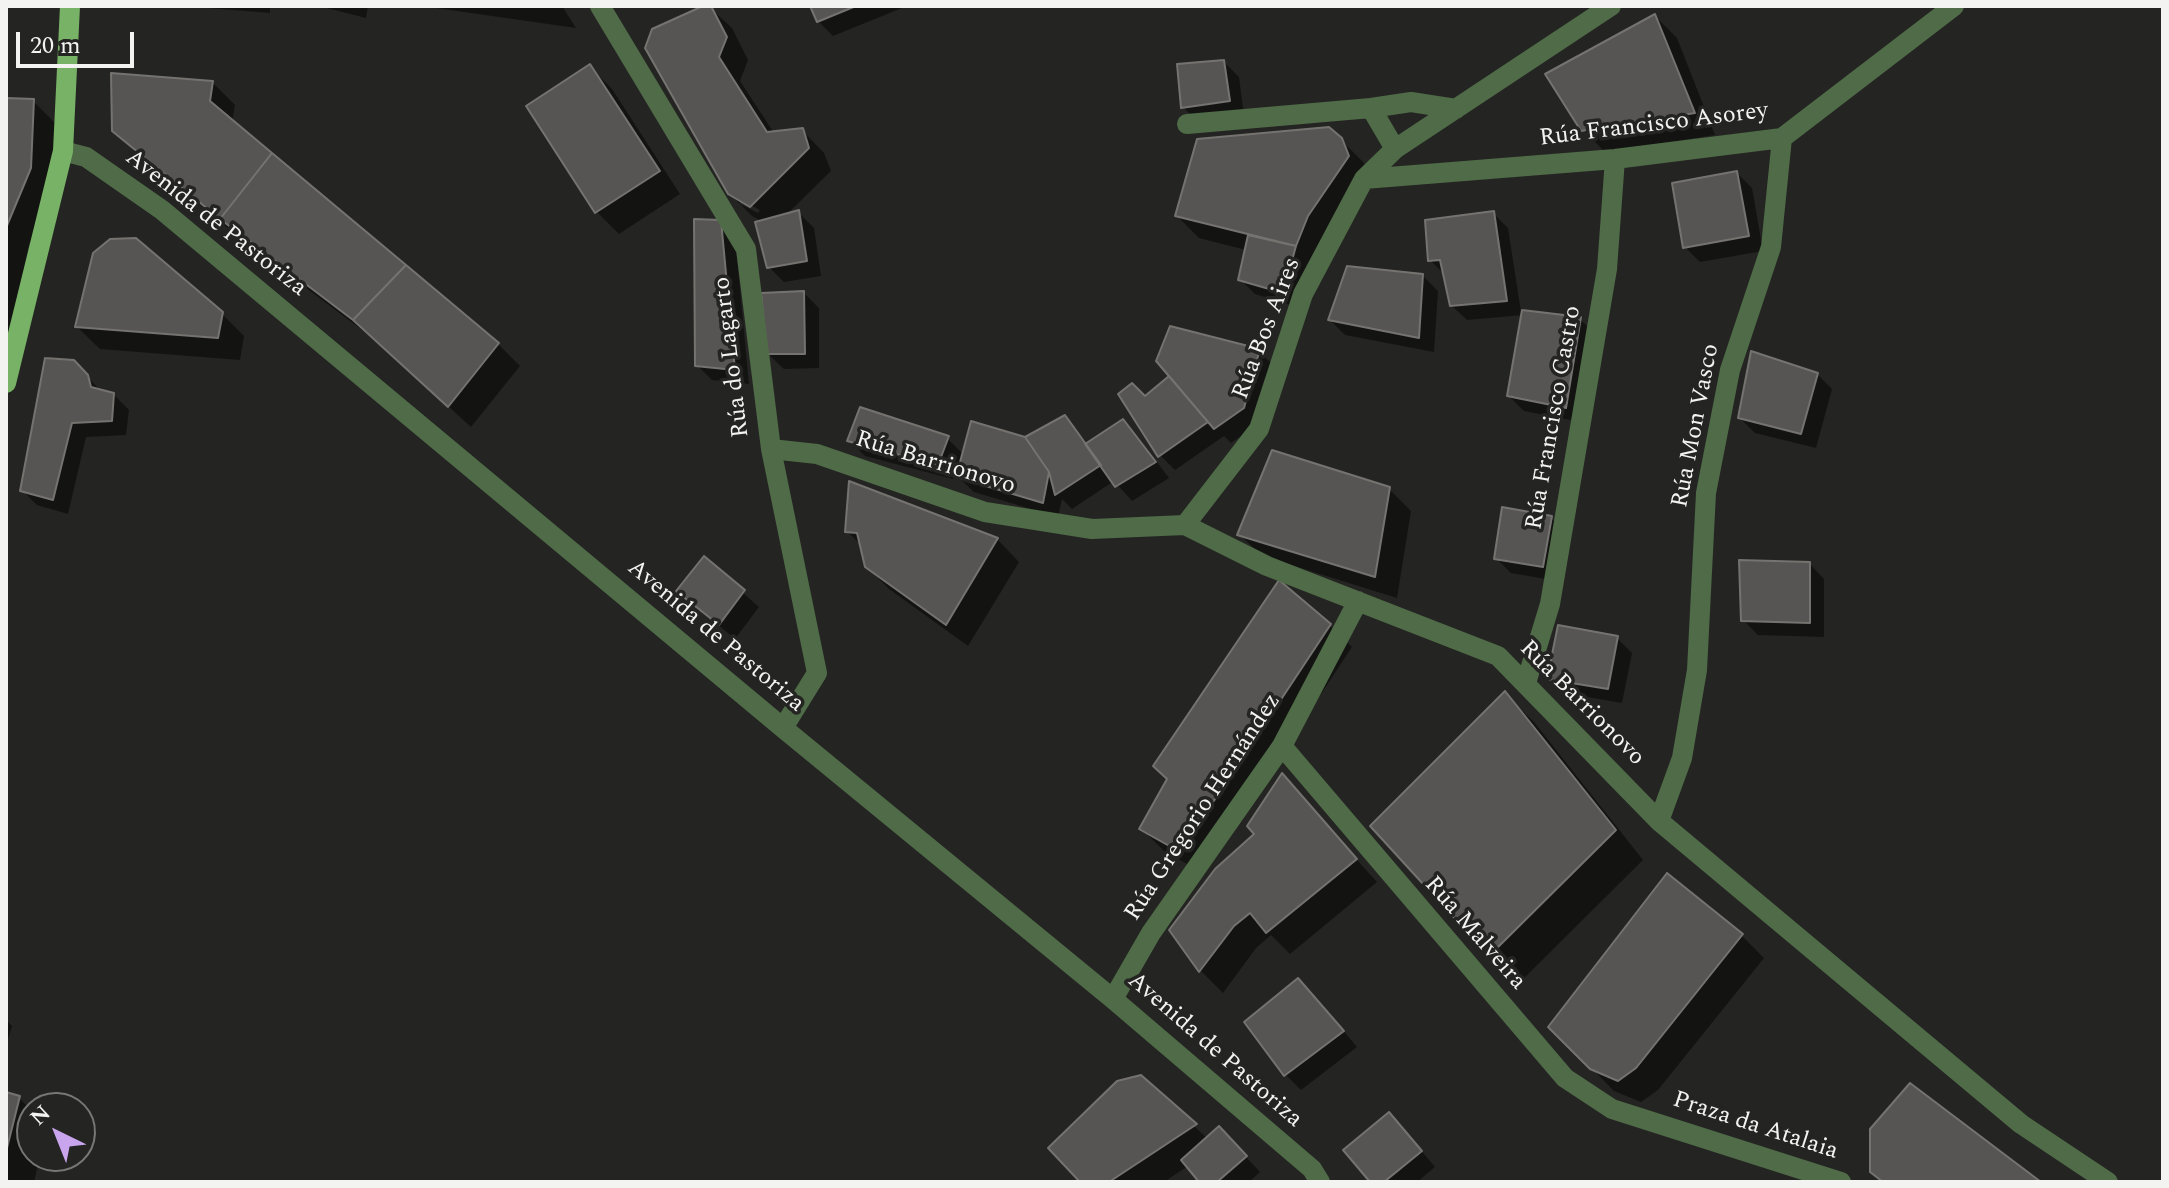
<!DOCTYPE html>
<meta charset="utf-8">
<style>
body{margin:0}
#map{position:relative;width:2169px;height:1188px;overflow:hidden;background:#242422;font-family:Spectral,serif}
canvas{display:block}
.frame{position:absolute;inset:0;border:8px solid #f3f3f1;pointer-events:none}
.north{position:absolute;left:16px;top:1092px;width:80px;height:80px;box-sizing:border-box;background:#242422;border:2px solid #777775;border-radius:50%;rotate:317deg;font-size:22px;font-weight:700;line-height:32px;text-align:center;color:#f3f3f1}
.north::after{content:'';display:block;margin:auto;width:28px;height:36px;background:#c9a5ee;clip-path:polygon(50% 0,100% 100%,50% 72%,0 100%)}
.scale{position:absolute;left:16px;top:32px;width:118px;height:36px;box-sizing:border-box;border:4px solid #f3f3f1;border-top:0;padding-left:10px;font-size:24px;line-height:28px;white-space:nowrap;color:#f3f3f1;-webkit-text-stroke:6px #242422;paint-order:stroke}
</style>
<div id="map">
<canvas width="2169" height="1188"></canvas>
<div class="frame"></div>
<div class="north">N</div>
<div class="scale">20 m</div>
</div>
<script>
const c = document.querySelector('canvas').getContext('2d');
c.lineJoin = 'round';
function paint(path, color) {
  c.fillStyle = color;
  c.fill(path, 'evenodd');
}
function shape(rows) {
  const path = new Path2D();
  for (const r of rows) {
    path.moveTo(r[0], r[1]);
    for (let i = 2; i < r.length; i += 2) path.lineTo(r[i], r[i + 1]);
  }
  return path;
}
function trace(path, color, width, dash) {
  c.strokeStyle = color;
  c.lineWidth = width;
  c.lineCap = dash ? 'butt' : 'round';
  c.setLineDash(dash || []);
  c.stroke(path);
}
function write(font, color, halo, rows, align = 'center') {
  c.font = font + ' Spectral,serif';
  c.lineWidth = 7;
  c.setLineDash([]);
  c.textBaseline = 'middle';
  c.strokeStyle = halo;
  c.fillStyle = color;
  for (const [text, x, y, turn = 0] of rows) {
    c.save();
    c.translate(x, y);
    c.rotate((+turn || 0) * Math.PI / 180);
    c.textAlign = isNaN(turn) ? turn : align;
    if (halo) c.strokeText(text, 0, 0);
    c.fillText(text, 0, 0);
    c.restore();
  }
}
const shadow = shape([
 [184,6,270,6,270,13],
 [319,6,368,6,366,18],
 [422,6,562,6,576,28],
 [708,6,732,28,748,60,740,81,774,133,802,130,824,153,831,171,785,216,799,213,814,228,821,276,784,282,769,267,763,222,752,216,729,193],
 [740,199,760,210,758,213,740,204],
 [812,6,907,6,833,36,818,21],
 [1655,16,1677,38,1715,135,1605,152,1583,130],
 [1224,62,1239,77,1244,116,1198,122,1183,107],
 [589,66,612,89,680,194,619,234,597,212,529,107],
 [212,82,235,105,232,122,498,344,520,366,471,427,378,342,245,242,137,153,114,130],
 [6,100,33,101,55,123,53,191,43,219,29,244,6,357],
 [1341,140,1364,163,1371,179,1297,307,1255,294,1240,279,1246,250,1199,238,1177,216],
 [1737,173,1752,188,1763,251,1700,262,1685,247],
 [1493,213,1508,228,1521,312,1580,319,1595,334,1581,422,1524,411,1509,396,1523,315,1467,320,1451,305,1445,275,1430,260],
 [720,222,735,237,749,384,712,380,697,365],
 [1423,276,1438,291,1434,352,1345,335,1330,320],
 [804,293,819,308,819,368,784,369,768,354],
 [222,314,244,336,240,360,100,349,77,327],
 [1259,351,1274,366,1259,423,1231,443,1224,436,1175,470,1160,455,1145,399],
 [73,362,101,391,113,394,129,410,126,435,86,437,68,514,37,505,22,490],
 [1817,374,1832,389,1816,448,1755,433,1740,418],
 [1064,418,1088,444,1123,422,1138,437,1169,478,1132,501,1114,481,1072,509,1062,499,1058,517,974,492,958,477,961,466,958,465,953,479,865,456,850,441,947,438,964,455,1025,439],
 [1389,489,1411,511,1397,598,1262,556,1239,534],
 [1551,518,1566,533,1558,581,1511,573,1496,558],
 [847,531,997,539,1019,562,968,646,889,589,866,566,862,546],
 [704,559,759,607,735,639,678,591],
 [1809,563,1824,579,1824,637,1758,635,1743,620],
 [1329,625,1352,647,1203,873,1164,851,1142,829],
 [1617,638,1632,653,1622,703,1564,693,1549,678],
 [1505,694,1534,722,1643,860,1519,983,1373,826],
 [1282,777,1377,882,1290,954,1271,935,1256,948,1223,993,1201,971,1171,930,1257,834],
 [1668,875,1742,936,1764,958,1658,1090,1641,1102,1614,1091,1551,1027],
 [1313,995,1357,1047,1301,1090,1286,1075],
 [6,1020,12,1026,6,1046],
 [1140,1077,1208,1139,1234,1144,1260,1172,1249,1182,1201,1182,1188,1166,1164,1182,1083,1182],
 [6,1094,19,1098,32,1111,32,1156,40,1156,34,1182,6,1182],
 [1403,1129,1435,1167,1417,1182,1373,1182]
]);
const building = shape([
 [703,6,711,6,727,37,719,57,767,132,803,128,809,148,750,207,728,194,645,48,652,29,703,6],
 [810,6,856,6,817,22,810,6],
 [1655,14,1695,113,1581,131,1545,74,1655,14],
 [1224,60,1230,101,1181,108,1177,64,1224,60],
 [590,64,660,171,595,213,526,106,590,64],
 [111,73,213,81,210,101,272,153,220,219,112,131,111,73],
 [6,98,34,99,31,168,6,228,6,98],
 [1329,127,1342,138,1349,156,1308,216,1296,246,1175,216,1197,139,1329,127],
 [272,153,406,265,353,320,220,219,272,153],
 [1737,171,1749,236,1683,248,1672,183,1737,171],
 [799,210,807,261,767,268,755,222,799,210],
 [1494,211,1507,301,1450,306,1440,260,1428,261,1425,220,1494,211],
 [694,219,721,220,735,370,695,366,694,219],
 [1248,235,1296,246,1283,293,1238,280,1248,235],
 [136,238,223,312,218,338,75,327,93,253,110,239,136,238],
 [406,265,499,343,448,407,353,320,406,265],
 [1347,266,1423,274,1419,338,1328,320,1347,266],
 [804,291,805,354,767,354,761,293,804,291],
 [1522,310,1581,317,1566,408,1507,396,1522,310],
 [1170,326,1260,349,1244,408,1214,429,1156,361,1170,326],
 [1751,351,1818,373,1801,434,1738,418,1751,351],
 [45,358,74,360,88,375,91,387,114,393,112,421,72,423,53,500,20,491,45,358],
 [1169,376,1208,422,1158,457,1118,394,1132,383,1145,396,1169,376],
 [860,407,949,436,938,465,847,441,860,407],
 [1065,415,1101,465,1055,495,1049,472,1025,437,1065,415],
 [1123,419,1156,462,1115,487,1085,444,1123,419],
 [971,421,1025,437,1049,472,1043,503,956,477,971,421],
 [1272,450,1390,487,1375,577,1237,535,1272,450],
 [849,481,998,538,946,625,865,567,857,533,845,532,849,481],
 [1502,507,1552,516,1543,567,1494,559,1502,507],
 [704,556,745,590,719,625,676,591,704,556],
 [1739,560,1810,562,1810,623,1741,621,1739,560],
 [1279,580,1331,624,1180,852,1139,829,1167,779,1153,766,1279,580],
 [1558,625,1618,636,1608,689,1547,679,1558,625],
 [1505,691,1616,830,1489,956,1370,826,1505,691],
 [1282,773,1357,859,1266,933,1250,913,1234,926,1199,972,1169,930,1215,869,1254,834,1247,826,1282,773],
 [1667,873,1743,934,1636,1068,1618,1081,1590,1069,1548,1027,1667,873],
 [1298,978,1344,1031,1284,1076,1244,1022,1298,978],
 [1141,1075,1197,1124,1109,1182,1080,1182,1048,1148,1117,1081,1141,1075],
 [1910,1083,2041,1182,1883,1182,1870,1172,1870,1129,1910,1083],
 [6,1092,20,1096,6,1152,6,1092],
 [1389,1112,1422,1151,1384,1182,1370,1182,1343,1150,1389,1112],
 [1219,1126,1247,1156,1217,1182,1199,1182,1181,1160,1219,1126]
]);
const minor = shape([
 [600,6,746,249,771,449,817,673,783,728],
 [1371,108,1411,102,1456,109],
 [1187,124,1371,108,1395,149],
 [63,151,86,157,162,210,783,728,1113,999,1312,1169,1320,1182],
 [1364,179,1615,159,1782,138,1954,6],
 [771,449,817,454,985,512,1092,529,1185,525,1267,566,1498,656,1659,821,2021,1124,2108,1182],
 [1185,525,1259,429,1303,294,1364,179,1395,149,1611,6],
 [1526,683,1550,604,1607,269,1615,159],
 [1282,746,1565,1078,1612,1109,1841,1182],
 [1659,821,1682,758,1697,670,1706,493,1730,370,1771,247,1782,138],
 [1113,999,1151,933,1282,746,1358,601]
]);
const major = shape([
 [6,383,63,151,70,6]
]);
const streetNames = [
 ["Rúa Francisco Asorey",1654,126,-7],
 ["Avenida de Pastoriza",215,224,38],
 ["Rúa Bos Aires",1268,329,-69],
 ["Rúa do Lagarto",733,357,-97],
 ["Rúa Francisco Castro",1555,418,-80],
 ["Rúa Mon Vasco",1697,426,-79],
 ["Rúa Barrionovo",935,464,17],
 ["Avenida de Pastoriza",715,637,40],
 ["Rúa Barrionovo",1581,704,45],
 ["Rúa Gregorio Hernández",1204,808,-57],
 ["Rúa Malveira",1474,934,49],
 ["Avenida de Pastoriza",1214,1051,41],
 ["Praza da Atalaia",1755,1127,18]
];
paint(shadow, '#0007');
paint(building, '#575553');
trace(building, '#757370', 2);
trace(minor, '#4f6b47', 20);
trace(major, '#77b266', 20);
write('24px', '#f3f3f1', '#242422', streetNames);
</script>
